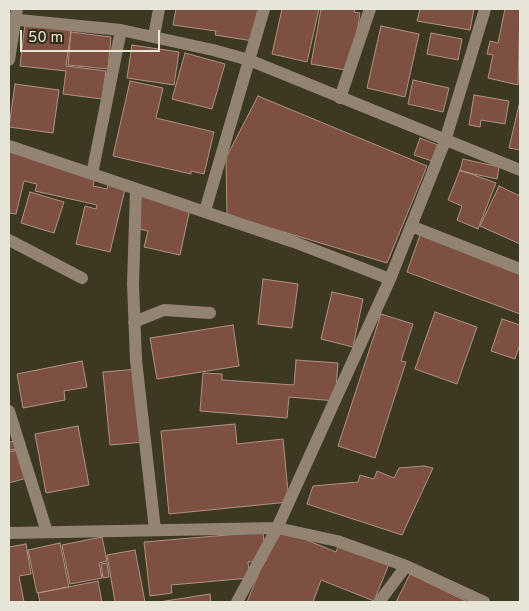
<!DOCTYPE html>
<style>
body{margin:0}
#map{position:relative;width:529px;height:611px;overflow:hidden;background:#3c3821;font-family:Overpass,sans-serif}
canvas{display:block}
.frame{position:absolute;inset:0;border:10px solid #e7e5d7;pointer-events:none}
.scale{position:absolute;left:20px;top:30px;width:140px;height:22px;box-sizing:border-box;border:2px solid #e7e5d7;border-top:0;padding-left:6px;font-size:15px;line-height:18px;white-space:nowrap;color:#e7e5d7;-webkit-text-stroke:4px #322e17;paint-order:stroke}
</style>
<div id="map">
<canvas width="529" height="611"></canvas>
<div class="frame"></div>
<div class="scale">50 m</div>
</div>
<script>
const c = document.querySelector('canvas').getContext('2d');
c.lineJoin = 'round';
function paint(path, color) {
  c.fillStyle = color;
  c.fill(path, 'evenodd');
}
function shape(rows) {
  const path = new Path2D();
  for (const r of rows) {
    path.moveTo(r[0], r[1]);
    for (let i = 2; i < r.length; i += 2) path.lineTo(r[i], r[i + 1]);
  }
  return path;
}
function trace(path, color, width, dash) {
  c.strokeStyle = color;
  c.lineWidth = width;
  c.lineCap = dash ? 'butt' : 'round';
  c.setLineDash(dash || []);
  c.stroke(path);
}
const building = shape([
 [176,9,258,9,253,41,215,35,216,31,173,25,176,9],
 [282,9,319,9,307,62,272,54,282,9],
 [321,9,355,9,354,12,360,13,351,71,311,64,321,9],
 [420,9,474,9,470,30,417,21,420,9],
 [505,9,520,9,518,85,488,78,493,55,487,54,490,41,498,43,505,9],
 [25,24,71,30,66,66,106,71,102,99,63,94,66,71,20,66,25,24],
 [381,26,419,34,405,97,367,88,381,26],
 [71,32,111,37,108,69,68,65,71,32],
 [431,33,462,39,458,60,427,54,431,33],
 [132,45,179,52,174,85,127,78,132,45],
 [185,53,225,64,212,109,172,99,185,53],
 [413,80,449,88,443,112,408,104,413,80],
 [130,81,163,88,156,118,214,132,204,174,191,171,191,174,113,156,130,81],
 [15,84,59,90,53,133,9,127,15,84],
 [474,95,509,101,505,124,481,120,480,127,469,125,474,95],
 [258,96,427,166,387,263,227,215,226,158,258,96],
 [519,105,520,105,520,150,509,148,519,105],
 [420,138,438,145,432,161,414,155,420,138],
 [9,149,97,170,93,186,107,189,109,181,126,185,110,252,76,244,85,206,96,209,97,205,35,191,37,184,24,181,16,214,9,213,9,149],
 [463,159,499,167,497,179,460,171,463,159],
 [460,170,496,183,478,229,457,220,462,206,448,200,460,170],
 [499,186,520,196,520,244,480,226,499,186],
 [30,192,64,202,54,233,21,223,30,192],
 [137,192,191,204,180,255,144,247,148,231,130,227,137,192],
 [420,235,520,273,520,314,407,272,420,235],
 [263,279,298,284,292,328,258,324,263,279],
 [332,292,363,299,353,347,321,339,332,292],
 [435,312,477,327,457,384,415,369,435,312],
 [381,314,413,324,401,361,406,362,375,458,338,446,381,314],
 [502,319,520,325,520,344,515,359,491,351,502,319],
 [233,325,239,366,157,379,150,338,233,325],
 [296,360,338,363,335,401,289,397,287,418,200,411,203,373,222,374,222,380,294,385,296,360],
 [82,361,87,387,64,391,65,400,23,408,17,374,82,361],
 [139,369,145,442,110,445,103,372,139,369],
 [235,424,237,444,283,439,289,502,169,514,161,431,235,424],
 [78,426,89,485,46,493,35,434,78,426],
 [15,441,17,449,9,450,9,442,15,441],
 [20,449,27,478,9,483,9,452,20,449],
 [424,466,433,468,402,535,307,504,313,486,358,482,360,475,374,479,377,471,394,478,399,468,424,466],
 [277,528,336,552,339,544,389,564,374,601,321,580,313,602,247,602,277,528],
 [263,532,266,561,248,562,250,578,171,585,172,593,150,596,144,542,263,532],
 [102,537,107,561,99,563,102,578,70,584,62,545,102,537],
 [60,543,69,587,37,593,28,550,60,543],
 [26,544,31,574,19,576,24,602,9,602,9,547,26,544],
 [135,550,145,602,115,602,107,555,135,550],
 [107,563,109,577,103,578,101,564,107,563],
 [410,574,468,602,396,602,410,574],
 [98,581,102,602,40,602,38,593,98,581],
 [210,594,211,602,159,602,210,594]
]);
const minor = shape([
 [9,19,121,30,213,50,249,60,520,170],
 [154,36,159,9],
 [9,60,17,9],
 [340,98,370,9],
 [9,146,294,242,390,279],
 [92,174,121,30],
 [136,189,133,284,136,360,155,530],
 [205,211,264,9],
 [411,226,520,269],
 [9,240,82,278],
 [134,322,164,310,210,313],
 [9,411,47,532],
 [9,533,277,528,337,541,406,566,484,602],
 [237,602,277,528,390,279,445,141,485,9],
 [379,602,406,566]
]);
paint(building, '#7e5041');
trace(building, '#af9288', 1);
trace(minor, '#928373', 12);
</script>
